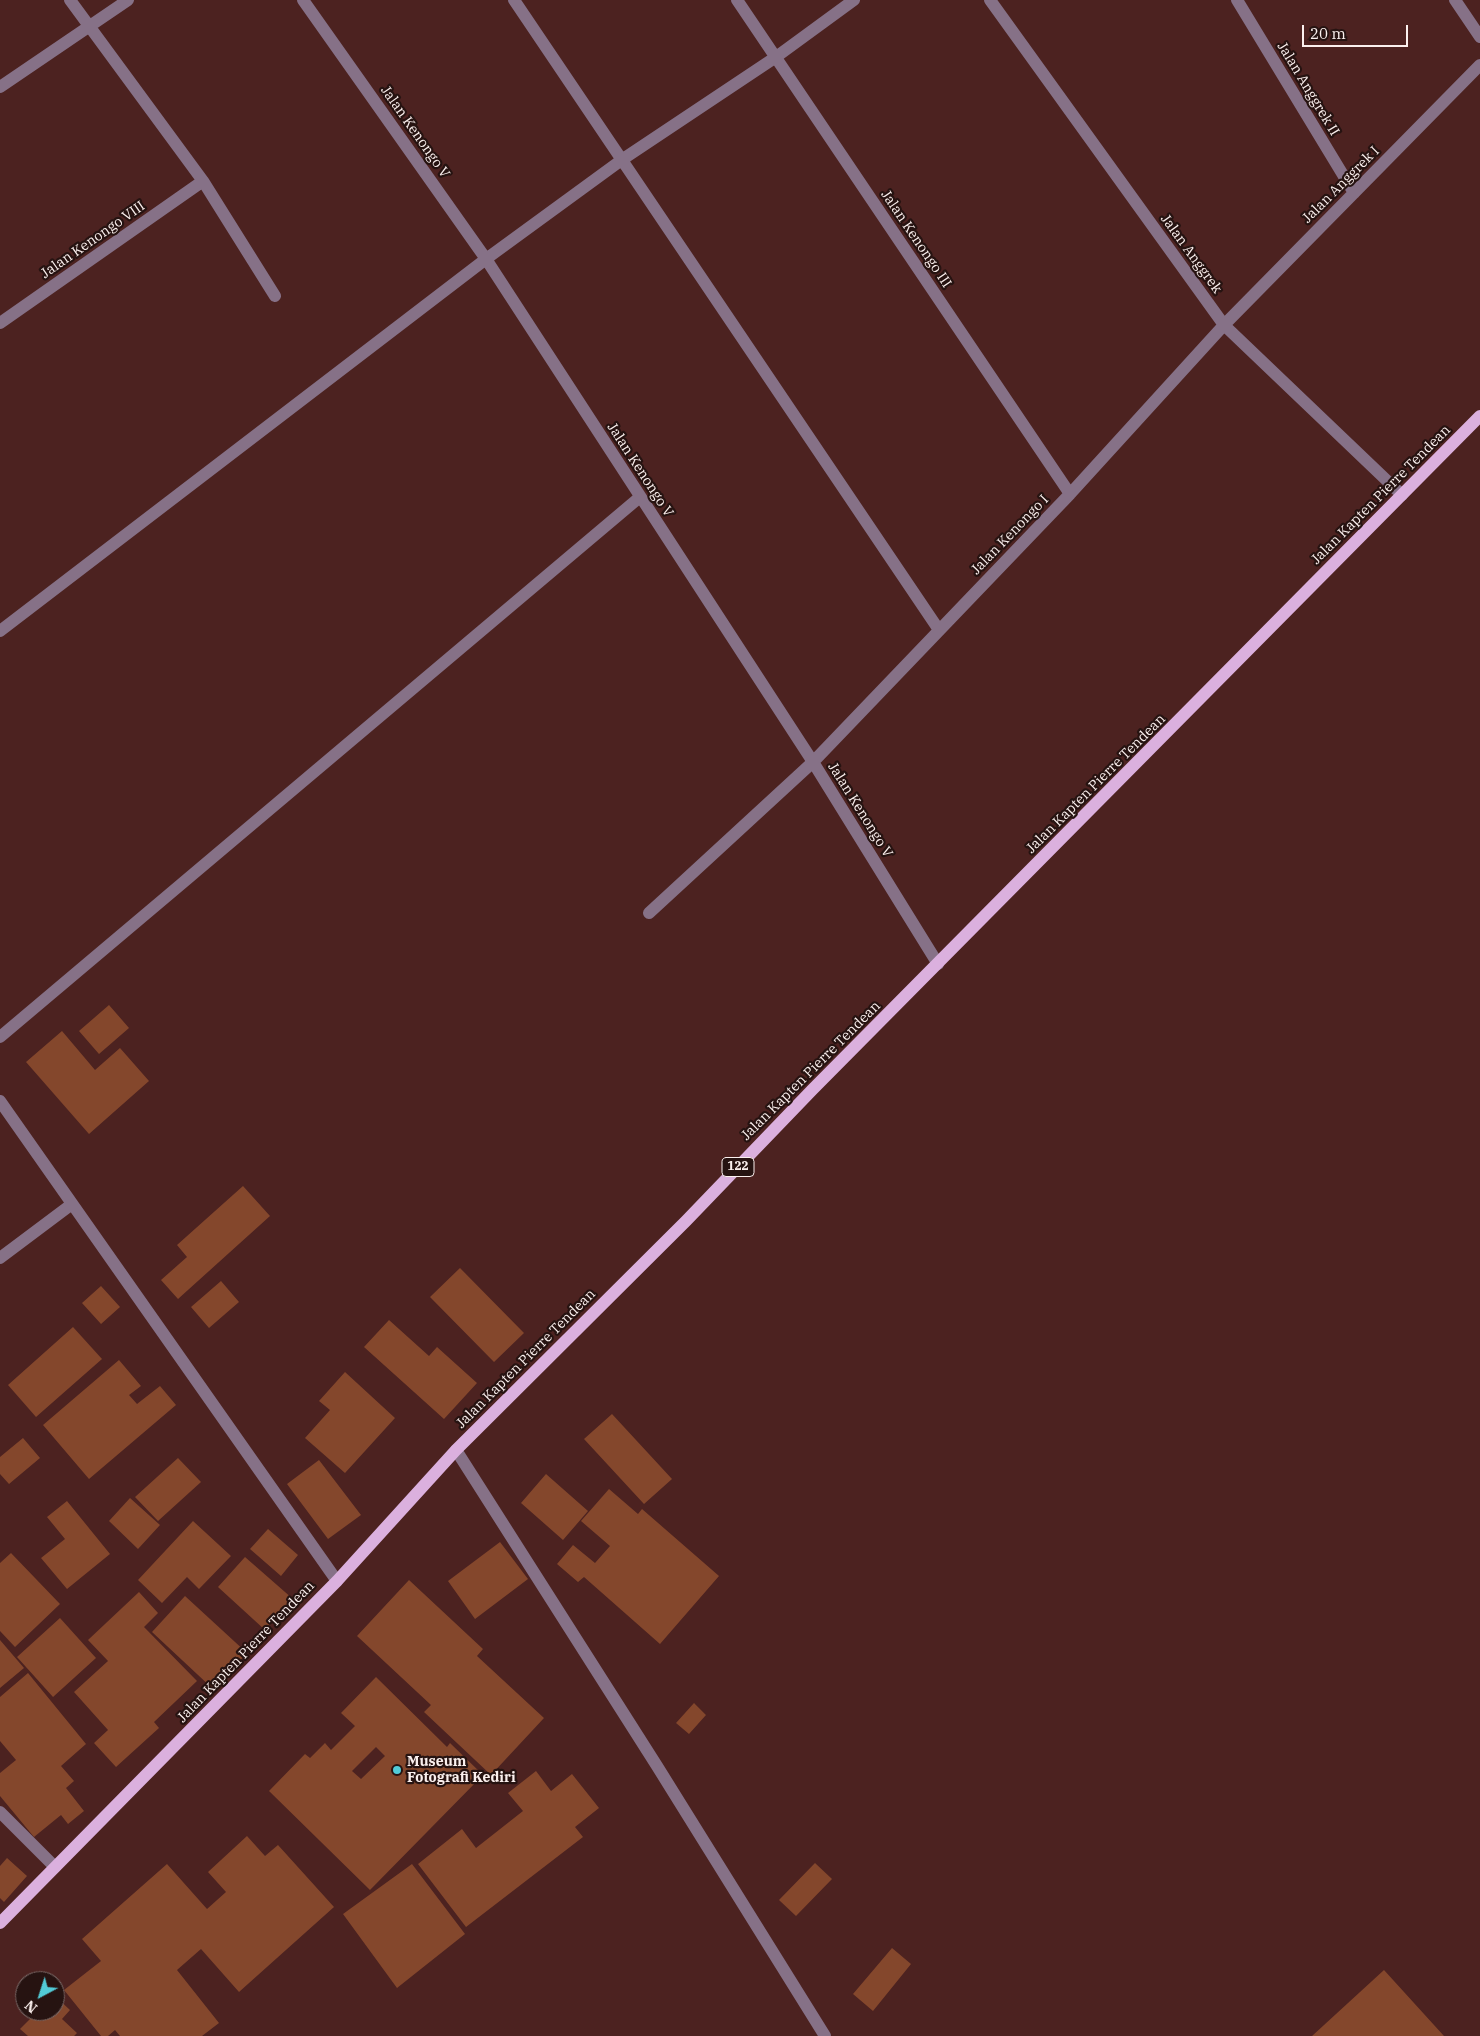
<!DOCTYPE html>
<style>
body{margin:0}
#map{position:relative;width:1480px;height:2036px;overflow:hidden;background:#4c2220;font-family:"IBM Plex Serif",serif}
canvas{display:block}
.north{position:absolute;left:15px;top:1971px;width:50px;height:50px;box-sizing:border-box;background:#261311;border:1px solid #7b6b69;border-radius:50%;rotate:220deg;font-size:14px;font-weight:700;line-height:20px;text-align:center;color:#fbf0ee}
.north::after{content:'';display:block;margin:auto;width:18px;height:22px;background:#52cbd7;clip-path:polygon(50% 0,100% 100%,50% 72%,0 100%)}
.scale{position:absolute;left:1302px;top:25px;width:106px;height:22px;box-sizing:border-box;border:2px solid #fbf0ee;border-top:0;padding-left:6px;font-size:15px;line-height:18px;white-space:nowrap;color:#fbf0ee;-webkit-text-stroke:4px #261311;paint-order:stroke}
</style>
<div id="map">
<canvas width="1480" height="2036"></canvas>
<div class="north">N</div>
<div class="scale">20 m</div>
</div>
<script>
const c = document.querySelector('canvas').getContext('2d');
c.lineJoin = 'round';
function paint(path, color) {
  c.fillStyle = color;
  c.fill(path, 'evenodd');
}
function shape(rows) {
  const path = new Path2D();
  for (const r of rows) {
    path.moveTo(r[0], r[1]);
    for (let i = 2; i < r.length; i += 2) path.lineTo(r[i], r[i + 1]);
  }
  return path;
}
function trace(path, color, width, dash) {
  c.strokeStyle = color;
  c.lineWidth = width;
  c.lineCap = dash ? 'butt' : 'round';
  c.setLineDash(dash || []);
  c.stroke(path);
}
function write(font, color, halo, rows, align = 'center') {
  c.font = font + ' "IBM Plex Serif",serif';
  c.lineWidth = 4.5;
  c.setLineDash([]);
  c.textBaseline = 'middle';
  c.strokeStyle = halo;
  c.fillStyle = color;
  for (const [text, x, y, turn = 0] of rows) {
    c.save();
    c.translate(x, y);
    c.rotate((+turn || 0) * Math.PI / 180);
    c.textAlign = isNaN(turn) ? turn : align;
    if (halo) c.strokeText(text, 0, 0);
    c.fillText(text, 0, 0);
    c.restore();
  }
}
const building = shape([
 [109,1005,129,1028,99,1054,79,1031],
 [62,1031,95,1070,120,1048,149,1081,89,1134,26,1062],
 [243,1186,270,1216,178,1299,161,1280,187,1257,177,1245],
 [460,1268,524,1333,494,1362,430,1297],
 [221,1281,239,1302,209,1328,191,1307],
 [101,1286,120,1307,101,1324,82,1303],
 [389,1320,429,1356,437,1347,477,1383,444,1419,364,1347],
 [73,1327,102,1359,36,1417,8,1385],
 [119,1360,141,1386,129,1395,137,1404,160,1386,176,1405,89,1479,43,1425],
 [345,1372,395,1418,345,1473,305,1438,330,1410,319,1401],
 [612,1414,672,1479,644,1504,584,1439],
 [23,1438,40,1458,9,1484,0,1474,0,1457],
 [178,1458,201,1482,158,1521,135,1497],
 [319,1460,361,1515,328,1539,287,1484],
 [546,1474,588,1511,563,1540,521,1503],
 [609,1489,638,1514,642,1509,719,1576,660,1644,584,1577,578,1582,557,1564,573,1545,595,1563,610,1546,581,1521],
 [130,1498,160,1525,138,1549,109,1521],
 [67,1501,110,1554,67,1589,41,1558,65,1539,47,1517],
 [193,1521,231,1556,199,1589,187,1577,162,1603,138,1580],
 [268,1529,298,1555,281,1576,250,1549],
 [500,1542,528,1579,475,1619,448,1581],
 [11,1553,60,1604,15,1647,0,1631,0,1563],
 [245,1557,293,1599,265,1630,218,1587],
 [409,1580,483,1649,477,1656,544,1718,491,1775,424,1712,431,1705,357,1636],
 [139,1592,158,1613,144,1627,197,1681,154,1722,159,1728,116,1767,94,1743,108,1730,74,1692,108,1661,88,1640],
 [185,1596,247,1653,213,1689,152,1632],
 [60,1618,96,1658,53,1697,17,1657],
 [0,1640,24,1668,0,1688],
 [28,1673,86,1744,61,1766,74,1781,66,1788,84,1811,68,1824,61,1815,34,1837,0,1796,0,1773,16,1760,0,1741,0,1697],
 [376,1677,447,1747,450,1743,483,1775,370,1890,269,1791,305,1754,310,1758,325,1743,331,1750,355,1726,341,1713],
 [376,1747,385,1756,361,1779,352,1771],
 [694,1703,706,1715,689,1734,676,1723],
 [536,1771,551,1791,572,1774,599,1808,575,1827,583,1837,466,1927,418,1864,462,1829,476,1848,523,1811,508,1793],
 [247,1836,265,1856,278,1845,334,1907,239,1992,201,1949,177,1970,219,2023,202,2036,120,2036,115,2030,108,2036,101,2036,64,1990,101,1961,82,1939,167,1864,207,1909,226,1892,208,1872],
 [7,1858,27,1876,4,1902,0,1898,0,1866],
 [815,1863,832,1879,796,1916,779,1900],
 [412,1864,465,1934,397,1988,343,1914],
 [892,1948,911,1964,873,2011,853,1994],
 [1384,1970,1444,2036,1312,2036],
 [55,1996,70,2010,62,2019,77,2033,74,2036,28,2036,20,2029,38,2011,55,2011]
]);
const minor = shape([
 [70,0,203,181,275,296],
 [303,0,486,259,813,762,938,964],
 [514,0,939,630],
 [737,0,1070,494],
 [990,0,1224,325,1402,495],
 [1237,0,1354,193],
 [1455,0,1480,37],
 [0,87,128,0],
 [0,323,203,181],
 [0,631,486,259,623,159,776,57,854,0],
 [649,913,813,762,1070,494,1224,325,1480,65],
 [0,1037,640,497],
 [0,1101,337,1581],
 [0,1258,72,1204],
 [456,1450,657,1766,825,2036],
 [0,1812,55,1867]
]);
const major = shape([
 [0,1923,337,1581,456,1450,686,1221,812,1090,1480,416]
]);
const markers = [
 [397,1770,5,"#52cbd7"]
];
const shields = [
 [738,1167,32]
];
const shieldNames = [
 ["122",738,1167]
];
const streetNames = [
 ["Jalan Anggrek II",1308,89,59],
 ["Jalan Kenongo V",415,132,55],
 ["Jalan Anggrek I",1341,185,-45],
 ["Jalan Kenongo III",916,239,56],
 ["Jalan Kenongo VIII",93,240,-35],
 ["Jalan Anggrek",1191,254,54],
 ["Jalan Kenongo V",640,470,57],
 ["Jalan Kapten Pierre Tendean",1381,495,-45],
 ["Jalan Kenongo I",1010,535,-46],
 ["Jalan Kapten Pierre Tendean",1096,784,-45],
 ["Jalan Kenongo V",860,810,58],
 ["Jalan Kapten Pierre Tendean",811,1071,-45],
 ["Jalan Kapten Pierre Tendean",526,1359,-45],
 ["Jalan Kapten Pierre Tendean",246,1652,-46]
];
const poiNames = [
 ["Museum",407,1762],
 ["Fotografi Kediri",407,1778]
];
paint(building, '#84472c');
trace(minor, '#867187', 12);
trace(major, '#dbb0de', 12);
for (const [x, y, r, color] of markers) {
  const dot = new Path2D();
  dot.arc(x, y, r, 0, 2 * Math.PI);
  c.fillStyle = color;
  c.fill(dot);
  trace(dot, '#261311', 2);
}
for (const [x, y, w] of shields) {
  const box = new Path2D();
  box.roundRect(x - w / 2, y - 9.5, w, 19, 4);
  c.fillStyle = '#261311';
  c.fill(box);
  trace(box, '#fbf0ee', 1);
}
write('bold 12px', '#fbf0ee', null, shieldNames);
write('14px', '#fbf0ee', '#261311', streetNames);
write('bold 14px', '#fbf0ee', '#261311', poiNames, 'left');
</script>
